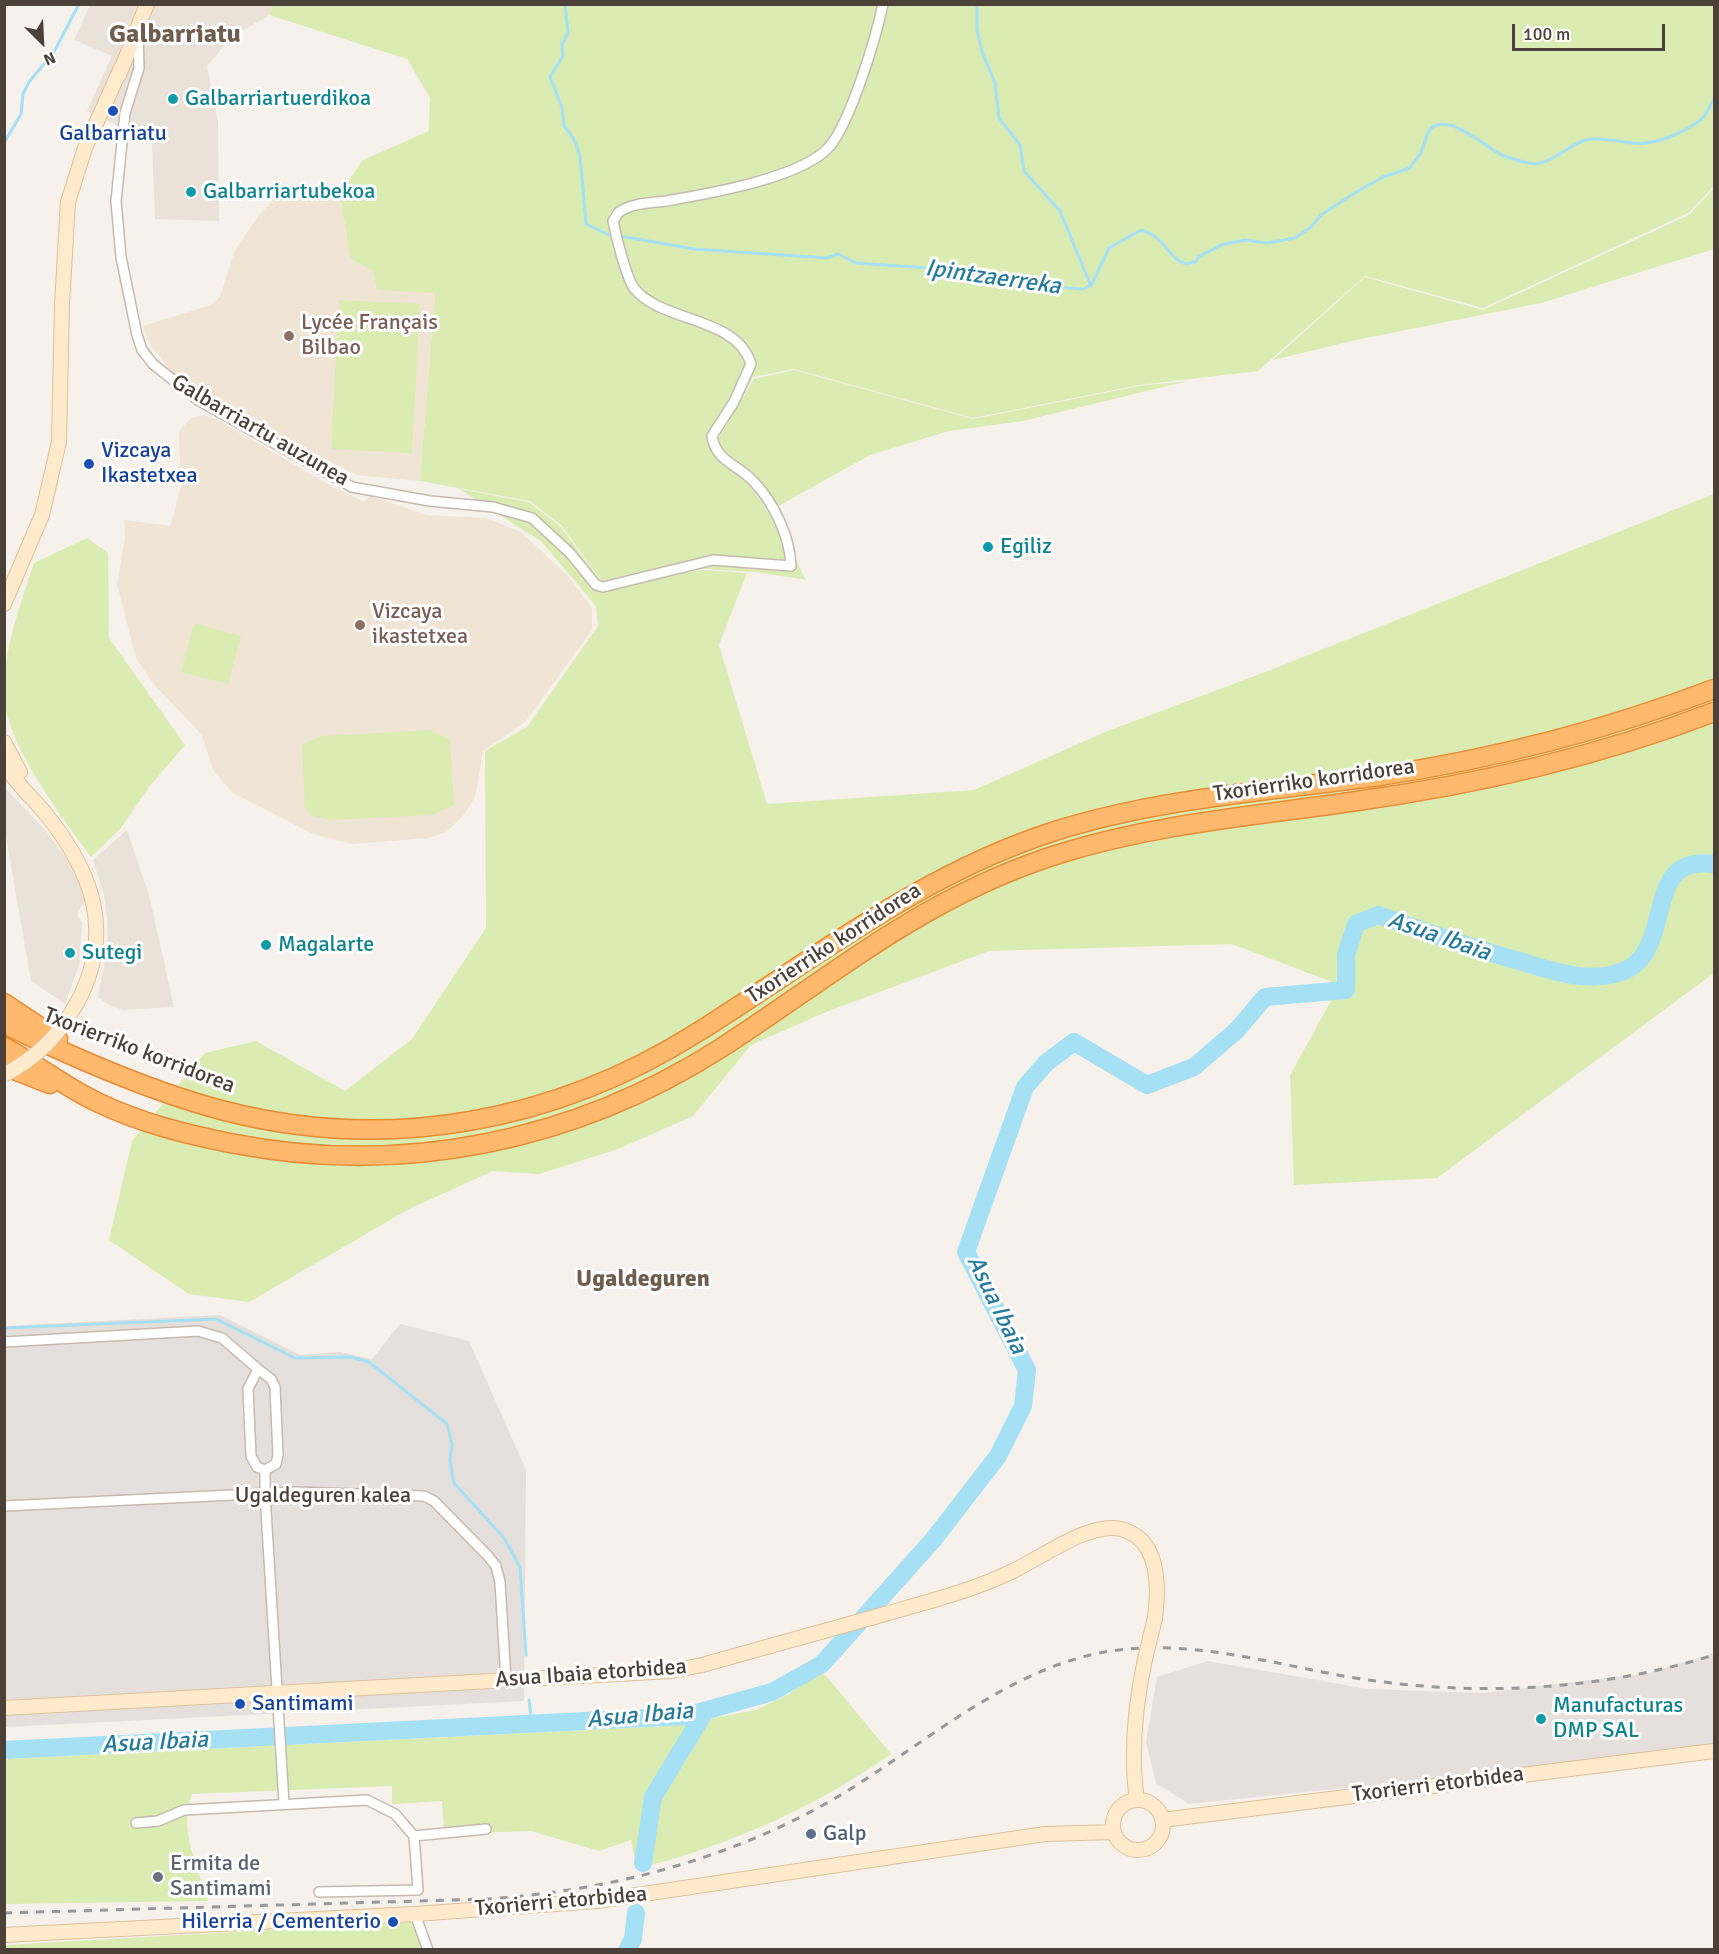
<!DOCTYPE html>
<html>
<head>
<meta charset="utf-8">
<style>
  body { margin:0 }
  #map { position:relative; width:1719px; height:1954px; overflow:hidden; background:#f6f1eb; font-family:Signika,sans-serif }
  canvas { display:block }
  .frame { position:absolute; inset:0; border:6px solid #4b4138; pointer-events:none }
  .north { position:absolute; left:12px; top:12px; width:60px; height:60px; -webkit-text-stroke:4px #fff; paint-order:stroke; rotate:156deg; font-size:16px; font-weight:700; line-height:24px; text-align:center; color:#4b4138 }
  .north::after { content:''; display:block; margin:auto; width:21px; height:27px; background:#4b4138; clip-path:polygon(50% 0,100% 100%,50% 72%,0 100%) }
  .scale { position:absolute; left:1512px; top:24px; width:153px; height:27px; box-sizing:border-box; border:3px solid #4b4138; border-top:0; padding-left:8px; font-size:18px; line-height:21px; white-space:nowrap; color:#4b4138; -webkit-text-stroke:4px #fff; paint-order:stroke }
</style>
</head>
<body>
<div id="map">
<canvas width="1719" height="1954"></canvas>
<div class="frame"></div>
<div class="north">N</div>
<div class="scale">100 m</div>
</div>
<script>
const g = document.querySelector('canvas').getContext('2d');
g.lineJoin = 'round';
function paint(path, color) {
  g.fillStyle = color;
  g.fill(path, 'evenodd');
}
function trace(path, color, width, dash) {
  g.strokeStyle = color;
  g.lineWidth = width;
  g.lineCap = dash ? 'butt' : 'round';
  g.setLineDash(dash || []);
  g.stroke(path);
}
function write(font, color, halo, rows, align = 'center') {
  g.font = font + ' Signika,sans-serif';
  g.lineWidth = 6;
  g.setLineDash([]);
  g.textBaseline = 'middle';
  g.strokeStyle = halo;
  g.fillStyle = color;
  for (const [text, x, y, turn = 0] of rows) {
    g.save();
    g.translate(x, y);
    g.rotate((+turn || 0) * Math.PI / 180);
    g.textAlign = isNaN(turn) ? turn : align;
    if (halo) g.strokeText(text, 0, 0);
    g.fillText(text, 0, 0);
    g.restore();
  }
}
paint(new Path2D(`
  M 90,5 L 274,5 L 269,15 L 232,37 L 207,66 L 218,122 L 219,221 L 155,219 L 152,142 L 87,111 L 112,56 L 74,40 Z
  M 4,787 L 45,830 L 69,861 L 87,899 L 78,911 L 78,917 L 82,923 L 79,965 L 65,1004 L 31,981 L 5,830 Z
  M 127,830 L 149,895 L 174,1007 L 123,1010 L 109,1005 L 98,997 L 108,945 L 107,920 L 104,895 L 93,860 Z`), '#eae2d8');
paint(new Path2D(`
  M 220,1315 L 300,1355 L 340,1352 L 372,1359 L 400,1324 L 469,1341 L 526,1470 L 524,1701 L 5,1727 L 5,1326 Z
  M 1714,1653 L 1714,1750 L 1189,1804 L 1156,1783 L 1146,1742 L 1157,1677 L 1208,1661 L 1368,1689 L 1482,1693 L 1648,1673 Z`), '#e6e0dc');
paint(new Path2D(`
  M 321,186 L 340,193 L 350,258 L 435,293 L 420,481 L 357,475 L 198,394 L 176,377 L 150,345 L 143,326 L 211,305 L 220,297 L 235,250 L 259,215 L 281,193 Z
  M 204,415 L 221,422 L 331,486 L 364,502 L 370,496 L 427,515 L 486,518 L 521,532 L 566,574 L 592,608 L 592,630 L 525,722 L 483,751 L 475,798 L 462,817 L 446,832 L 429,838 L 351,844 L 313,834 L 233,793 L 213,770 L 202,735 L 152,682 L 136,658 L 117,584 L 125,537 L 124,520 L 171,526 L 181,486 L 179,431 L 191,418 Z`), '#f0e4d4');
paint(new Path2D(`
  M 274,4 L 1714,5 L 1714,186 L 1688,213 L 1483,308 L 1365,276 L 1258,371 L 1139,385 L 973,418 L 794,369 L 753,377 L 713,444 C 756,489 779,525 806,580 L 756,572 L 704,569 L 602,582 L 562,526 L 530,501 L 420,481 L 435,293 L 377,290 L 373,271 L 350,258 L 340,193 L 363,160 L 429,131 L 430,98 L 407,59 L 269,15 Z
  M 1714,188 L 1714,249 L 1541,303 L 1356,340 L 1273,360 L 1365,277 L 1483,310 L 1689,215 Z
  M 339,300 L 420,304 L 412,453 L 331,449 Z
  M 794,370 L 973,419 L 1139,386 L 1188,381 L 1023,421 L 949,431 L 870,455 L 771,510 L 750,481 L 715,444 L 754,379 Z
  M 459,489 L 529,502 L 561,527 L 602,583 L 704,570 L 747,573 L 719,645 L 767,804 L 974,790 L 1105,732 L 1268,671 L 1714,494 L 1714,973 L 1437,1178 L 1294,1185 L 1290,1075 L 1340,985 L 1232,944 L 989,951 L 826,1012 L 751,1045 L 693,1116 L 618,1149 L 539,1174 L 493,1171 L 409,1209 L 249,1302 L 189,1294 L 109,1240 L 132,1141 L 205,1053 L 256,1041 L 345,1091 L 412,1039 L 486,928 L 485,751 L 527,727 L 598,626 L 596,606 L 542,542 Z
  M 87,538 L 108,553 L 109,638 L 185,745 L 149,787 L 121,828 L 91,857 C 60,814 14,755 4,702 C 0,661 21,602 34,563 Z
  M 194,623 L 241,636 L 228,684 L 181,672 Z
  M 431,730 L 450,740 L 454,805 L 432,815 L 329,820 L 314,816 L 305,810 L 302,744 L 323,736 Z
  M 822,1671 L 891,1754 C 813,1809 729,1845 637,1869 L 631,1840 L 599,1851 L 531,1831 L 444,1834 L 442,1801 L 392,1804 L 392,1786 L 192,1794 C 178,1828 198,1868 208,1901 L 5,1904 L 5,1759 L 670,1726 L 756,1710 L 789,1694 Z
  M 413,1922 L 425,1949 L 5,1950 L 5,1945 Z`), '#daecb2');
trace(new Path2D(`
  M 565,4 L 568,33 L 562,45 L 563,56 L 550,77 L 562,107 L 564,126 L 574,139 L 580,156 L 586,224 L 609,235
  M 977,4 L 977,29 L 982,52 L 995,83 L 999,118 L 1020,145 L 1024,171 L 1060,211 L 1091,286
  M 4,143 L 21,114 L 23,94 L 29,82 L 54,52 L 79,4
  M 620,236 L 694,249 L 827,258 L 838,254 L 856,263 L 972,271 L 1006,284 L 1084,289 L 1092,284 L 1109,248 L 1141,230 C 1166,237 1167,258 1186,264 L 1195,262 L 1200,256 L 1221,245 L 1245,240 L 1267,243 L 1295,238 L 1311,227 L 1321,215 L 1353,194 L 1383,177 L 1410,168 C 1413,161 1420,157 1422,150 C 1425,143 1427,129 1434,126 C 1455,117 1485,147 1502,155 C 1509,158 1520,161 1528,163 C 1548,168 1567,145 1586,140 C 1600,137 1617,141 1631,143 C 1653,146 1681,134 1699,121 C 1707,116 1709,106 1714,99
  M 4,1328 L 216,1319 L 295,1358 L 351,1357 L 369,1362 L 447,1424 L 452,1444 L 450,1461 L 454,1483 L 504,1538 L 520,1567 L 526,1655
  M 529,1700 L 532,1723`), '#a5e0f5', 3);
trace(new Path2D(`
  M 4,1750 L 686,1716 L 772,1692 L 822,1664 L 933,1540 L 998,1456 L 1023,1406 L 1027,1370 L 966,1252 L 1025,1087 L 1046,1063 L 1074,1042 L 1147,1085 L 1194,1067 L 1237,1030 L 1265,997 L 1346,990 L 1346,955 L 1356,924 L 1378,915 C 1422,930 1464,946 1509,958 C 1545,968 1583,985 1621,972 C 1678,952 1639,853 1714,864
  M 643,1863 L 653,1797 L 704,1713
  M 627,1950 L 633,1939 L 636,1913`), '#a5e0f5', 18);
const street = new Path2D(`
  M 138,29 L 139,68 L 125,113 L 116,201 L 121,257 L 137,335 L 142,350 L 153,364 L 198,400 L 352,487 L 430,501 L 493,507 L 532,518 L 570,553 L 596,585 L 603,587 L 713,560 L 791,566 C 790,537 774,503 754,482 C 738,464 716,462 712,436 L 734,402 L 751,364 C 737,316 661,323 634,288 C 626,277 616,236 613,221 C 615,219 616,216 618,213 C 629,203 652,203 666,201 C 707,194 803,178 830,146 C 851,120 876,38 883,4
  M 4,1342 L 198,1331 L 222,1338 L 258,1369
  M 265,1470 L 257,1467 L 251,1456 L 248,1389 L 258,1369 L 271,1379 L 275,1387 L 278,1455 L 276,1464 L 265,1470 L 265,1494 L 284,1803
  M 4,1506 L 295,1492 L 424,1496 L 434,1501 L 488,1556 L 496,1566 L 500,1582 L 506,1681
  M 136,1823 L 158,1821 L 184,1810 L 367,1800 L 395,1814 L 414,1836 L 486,1829
  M 319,1892 L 418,1890 L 414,1836
  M 415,1914 L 428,1950`);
const secondary = new Path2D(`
  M 119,75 L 147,4
  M 4,604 L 42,515 L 59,442 L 62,304 L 68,202 L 85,148 L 121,68
  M 4,742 L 20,772
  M 4,763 C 15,783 31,796 45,813 C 93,872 115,932 77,1003
  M 4,1708 L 671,1671 L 702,1665 C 761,1649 819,1632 878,1616 C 923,1603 970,1592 1013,1571 C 1041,1558 1090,1521 1121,1529 C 1160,1539 1159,1587 1155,1618
  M 1137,1800 C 1130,1752 1135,1706 1145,1659
  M1113 1825a25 25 0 1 1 50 0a25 25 0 1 1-50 0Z
  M 1162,1820 L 1714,1751
  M 4,1935 L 415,1914 L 597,1901 L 1045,1834 L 1114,1832`);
const highway = new Path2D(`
  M 4,1003 L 58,1039
  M 4,1024 C 70,1056 155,1093 225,1111 C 389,1153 556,1122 698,1032 C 814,959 923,873 1055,831 C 1160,798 1271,791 1379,776 C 1494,759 1606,730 1714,689
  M 4,1047 C 37,1064 66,1088 99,1103 C 141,1123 185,1134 230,1143 C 401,1177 574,1142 721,1048 C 837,973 926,895 1062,853 C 1156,824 1253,816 1350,802 C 1475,785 1597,757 1714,712
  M 4,1066 L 50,1084`);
trace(street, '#c5baaf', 12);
trace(secondary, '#dbc19a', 16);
trace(highway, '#e78b34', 21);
trace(street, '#fff', 9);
trace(secondary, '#ffebcc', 14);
trace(highway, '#ffb96d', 18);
trace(new Path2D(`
  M 4,1913 L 487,1899 C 610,1891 732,1859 839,1796 C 922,1746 1002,1673 1099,1653 C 1186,1636 1270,1664 1355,1678 C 1475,1697 1598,1691 1714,1655`), '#999', 3, [8, 8]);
const secondaryBridge = new Path2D(`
  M 4,1075 C 37,1057 59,1036 77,1003
  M 1145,1659 L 1155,1618`);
trace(secondaryBridge, '#dbc19a', 16, []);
trace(secondaryBridge, '#ffebcc', 14);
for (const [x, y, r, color] of [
  [173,99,6,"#0f9aa8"],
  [113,111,6,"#1a4fb4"],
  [191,192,6,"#0f9aa8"],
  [289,336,6,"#8d6e63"],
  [89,464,6,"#1a4fb4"],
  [988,547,6,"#0f9aa8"],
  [360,625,6,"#8d6e63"],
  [266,945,6,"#0f9aa8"],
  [70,953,6,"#0f9aa8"],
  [240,1704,6,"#1a4fb4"],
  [1541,1719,6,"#0f9aa8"],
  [811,1834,6,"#5c6f8a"],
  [158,1877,6,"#6b7280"],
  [393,1922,6,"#1a4fb4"]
]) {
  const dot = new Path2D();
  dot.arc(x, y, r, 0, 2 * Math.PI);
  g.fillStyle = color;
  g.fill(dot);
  trace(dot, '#fff', 2);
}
write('22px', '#0d838f', '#fff', [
  ["Galbarriartuerdikoa",185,99],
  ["Galbarriartubekoa",203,192],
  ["Egiliz",1000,547],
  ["Magalarte",278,945],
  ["Sutegi",82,953],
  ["Manufacturas",1553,1706],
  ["DMP SAL",1553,1731]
], 'left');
write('22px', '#164399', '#fff', [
  ["Galbarriatu",113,134,"center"],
  ["Vizcaya",101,451],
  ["Ikastetxea",101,476],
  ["Santimami",252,1704],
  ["Hilerria / Cementerio",381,1922,"right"]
], 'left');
write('22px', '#785e54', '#fff', [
  ["Lycée Français",301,323],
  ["Bilbao",301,348],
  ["Vizcaya",372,612],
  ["ikastetxea",372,637]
], 'left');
write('22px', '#4b4138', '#fff', [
  ["Galbarriartu auzunea",260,431,30],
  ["Txorierriko korridorea",1314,781,-8],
  ["Txorierriko korridorea",834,944,-33],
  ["Txorierriko korridorea",139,1051,21],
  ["Ugaldeguren kalea",323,1496],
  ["Asua Ibaia etorbidea",591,1674,-4],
  ["Txorierri etorbidea",1438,1785,-7],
  ["Txorierri etorbidea",561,1902,-5]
]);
write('22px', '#4e5e75', '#fff', [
  ["Galp",823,1834]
], 'left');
write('22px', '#5b616d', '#fff', [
  ["Ermita de",170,1864],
  ["Santimami",170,1889]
], 'left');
write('italic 24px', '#247b9c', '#fff', [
  ["Ipintzaerreka",993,278,8],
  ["Asua Ibaia",1439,937,19],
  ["Asua Ibaia",996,1305,64],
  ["Asua Ibaia",640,1716,-5],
  ["Asua Ibaia",155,1743,-3]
]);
write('bold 24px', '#6f5d4e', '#fff', [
  ["Ugaldeguren",643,1280]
]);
write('bold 26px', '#6f5d4e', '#fff', [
  ["Galbarriatu",175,35]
]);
</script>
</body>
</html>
